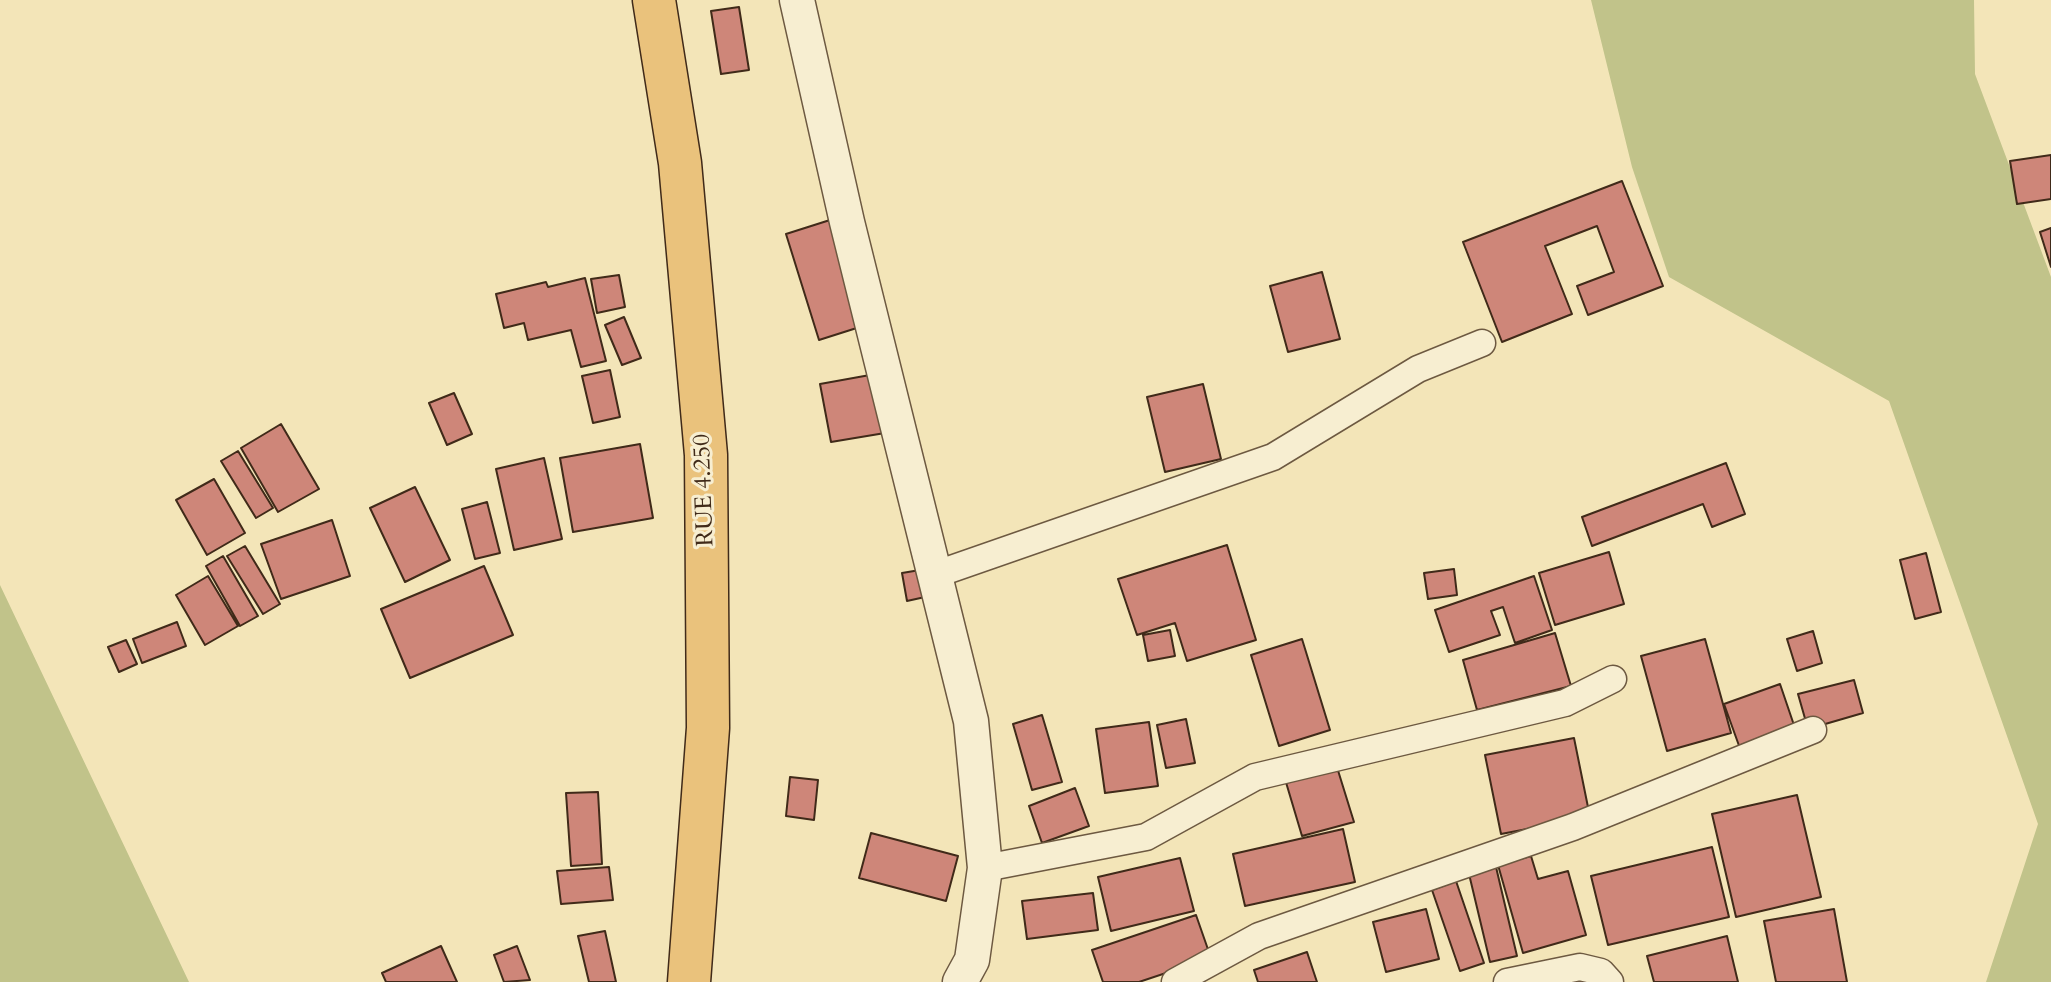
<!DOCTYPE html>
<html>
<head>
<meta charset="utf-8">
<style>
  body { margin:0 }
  canvas { display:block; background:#f3e5b8 }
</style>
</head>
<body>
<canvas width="2051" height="982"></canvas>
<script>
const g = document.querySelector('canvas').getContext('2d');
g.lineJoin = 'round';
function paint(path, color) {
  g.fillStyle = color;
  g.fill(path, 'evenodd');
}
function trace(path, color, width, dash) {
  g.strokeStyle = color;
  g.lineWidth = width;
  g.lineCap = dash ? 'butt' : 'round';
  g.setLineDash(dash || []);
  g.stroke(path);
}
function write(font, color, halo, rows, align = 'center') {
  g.font = font + ' Cardo,serif';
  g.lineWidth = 6;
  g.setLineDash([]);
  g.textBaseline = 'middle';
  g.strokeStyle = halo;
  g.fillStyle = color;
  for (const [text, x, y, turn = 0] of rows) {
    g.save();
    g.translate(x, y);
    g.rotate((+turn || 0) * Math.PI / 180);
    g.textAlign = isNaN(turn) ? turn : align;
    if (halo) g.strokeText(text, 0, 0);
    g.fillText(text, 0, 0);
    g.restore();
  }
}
paint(new Path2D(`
  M 1591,0 L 1974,0 L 1975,74 L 2051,277 L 2051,982 L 1986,982 L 2038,824 L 1889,401 L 1669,277 L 1632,167 Z
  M 0,585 L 189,982 L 0,982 Z`), '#c1c38a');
const building = new Path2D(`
  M 739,7 L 749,70 L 721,74 L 711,11 Z
  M 2051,155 L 2051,199 L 2017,204 L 2010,161 Z
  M 1622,181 L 1663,286 L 1588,315 L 1577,286 L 1614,272 L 1597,226 L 1545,246 L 1572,314 L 1502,342 L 1463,242 Z
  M 830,220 L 863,326 L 819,340 L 786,234 Z
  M 2051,228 L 2051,267 L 2040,232 Z
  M 1322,272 L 1340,339 L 1288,352 L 1270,286 Z
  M 619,275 L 625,307 L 597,313 L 591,279 Z
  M 585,278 L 606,361 L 581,367 L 571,330 L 528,340 L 524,323 L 504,328 L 496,294 L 546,282 L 548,287 Z
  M 624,317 L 641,358 L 622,365 L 605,325 Z
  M 610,370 L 620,417 L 593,423 L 582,376 Z
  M 881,373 L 891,432 L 831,442 L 820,384 Z
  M 1203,384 L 1221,459 L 1165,472 L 1147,397 Z
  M 454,393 L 472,434 L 447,445 L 429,403 Z
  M 281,424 L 319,489 L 278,512 L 241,448 Z
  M 640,444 L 653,518 L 573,532 L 560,458 Z
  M 238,451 L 273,508 L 256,518 L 221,461 Z
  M 544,458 L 562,539 L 514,550 L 496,469 Z
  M 1726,463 L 1745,514 L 1712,527 L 1703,504 L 1592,546 L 1582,517 Z
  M 214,479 L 245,533 L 207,555 L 176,500 Z
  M 415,487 L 450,560 L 405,582 L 370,508 Z
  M 487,502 L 500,553 L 475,559 L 462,509 Z
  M 332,520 L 350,576 L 281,599 L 261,544 Z
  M 1227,545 L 1256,640 L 1187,661 L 1175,623 L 1137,635 L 1118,579 Z
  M 245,546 L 280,604 L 263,614 L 227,556 Z
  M 1609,552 L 1624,604 L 1555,625 L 1539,573 Z
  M 1926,553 L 1941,612 L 1915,619 L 1900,560 Z
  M 223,556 L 258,616 L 240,626 L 206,566 Z
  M 484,566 L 513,635 L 410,678 L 381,609 Z
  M 1454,569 L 1457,595 L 1428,599 L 1424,573 Z
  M 920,570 L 925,597 L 907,601 L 902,573 Z
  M 208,576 L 238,626 L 205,645 L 176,595 Z
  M 1534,576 L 1552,630 L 1515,643 L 1503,607 L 1491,611 L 1500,635 L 1449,652 L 1435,610 Z
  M 177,622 L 186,646 L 142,663 L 133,639 Z
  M 1170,630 L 1175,656 L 1148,661 L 1143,635 Z
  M 1813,631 L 1822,663 L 1797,671 L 1787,639 Z
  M 1555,633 L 1571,686 L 1477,710 L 1463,660 Z
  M 1302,639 L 1330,730 L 1279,746 L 1251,655 Z
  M 1705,639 L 1731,733 L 1667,751 L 1641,656 Z
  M 126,640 L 137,664 L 119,672 L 108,647 Z
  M 1854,680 L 1863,713 L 1808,729 L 1798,694 Z
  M 1780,684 L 1797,734 L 1742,754 L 1724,704 Z
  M 1042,715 L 1062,782 L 1032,790 L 1013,724 Z
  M 1186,719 L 1195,763 L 1166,768 L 1157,725 Z
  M 1149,722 L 1158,786 L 1105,793 L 1096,729 Z
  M 1574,738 L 1590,817 L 1501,834 L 1485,755 Z
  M 1336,764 L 1354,822 L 1302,836 L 1285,779 Z
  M 790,777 L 818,780 L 814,820 L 786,816 Z
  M 1075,788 L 1089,826 L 1042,843 L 1029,806 Z
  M 598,792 L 602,864 L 571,866 L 566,793 Z
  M 1797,795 L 1821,897 L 1736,917 L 1712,814 Z
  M 1343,829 L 1355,882 L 1245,906 L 1233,854 Z
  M 871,833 L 958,856 L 946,901 L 859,878 Z
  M 1712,847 L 1729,917 L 1608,945 L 1591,876 Z
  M 1531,856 L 1538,879 L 1568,871 L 1586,935 L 1523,953 L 1498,865 Z
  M 1180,858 L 1194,911 L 1111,931 L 1098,877 Z
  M 609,867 L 613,900 L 561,904 L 557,871 Z
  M 1496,867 L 1517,956 L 1490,962 L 1469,874 Z
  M 1456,881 L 1484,963 L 1460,971 L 1432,890 Z
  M 1093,893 L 1098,930 L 1027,939 L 1022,901 Z
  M 1426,909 L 1439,959 L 1386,972 L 1373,922 Z
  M 1834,909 L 1847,982 L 1776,982 L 1764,921 Z
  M 1196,915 L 1211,958 L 1139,982 L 1103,982 L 1092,950 Z
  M 605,931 L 616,982 L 589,982 L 578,936 Z
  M 1727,936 L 1738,982 L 1654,982 L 1647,956 Z
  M 441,946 L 457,982 L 386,982 L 382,973 Z
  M 517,946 L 530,980 L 504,982 L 494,955 Z
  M 1307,952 L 1317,982 L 1258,982 L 1254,970 Z`);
paint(building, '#ce8679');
trace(building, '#402a19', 2);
const minor = new Path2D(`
  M 934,575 L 1273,457 L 1418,369 L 1482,343
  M 985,868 L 1146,837 L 1255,777 L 1565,703 L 1613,679
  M 1175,982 L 1259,936 L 1573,827 L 1813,730
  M 1507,982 L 1580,967 L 1601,972 L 1610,982`);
const tertiary = new Path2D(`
  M 797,0 L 847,222 L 971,721 L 985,868 L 972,960 L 960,982`);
const primary = new Path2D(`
  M 654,0 L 680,163 L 706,455 L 708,728 L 689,982`);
trace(minor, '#6d5941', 29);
trace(tertiary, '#6d5941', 37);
trace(primary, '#402a19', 45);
trace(minor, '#f7eed1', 26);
trace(tertiary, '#f7eed1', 34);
trace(primary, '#eac27c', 42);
write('24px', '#402a19', '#f7eed1', [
  ["RUE 4.250",705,490,-92]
]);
</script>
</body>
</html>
